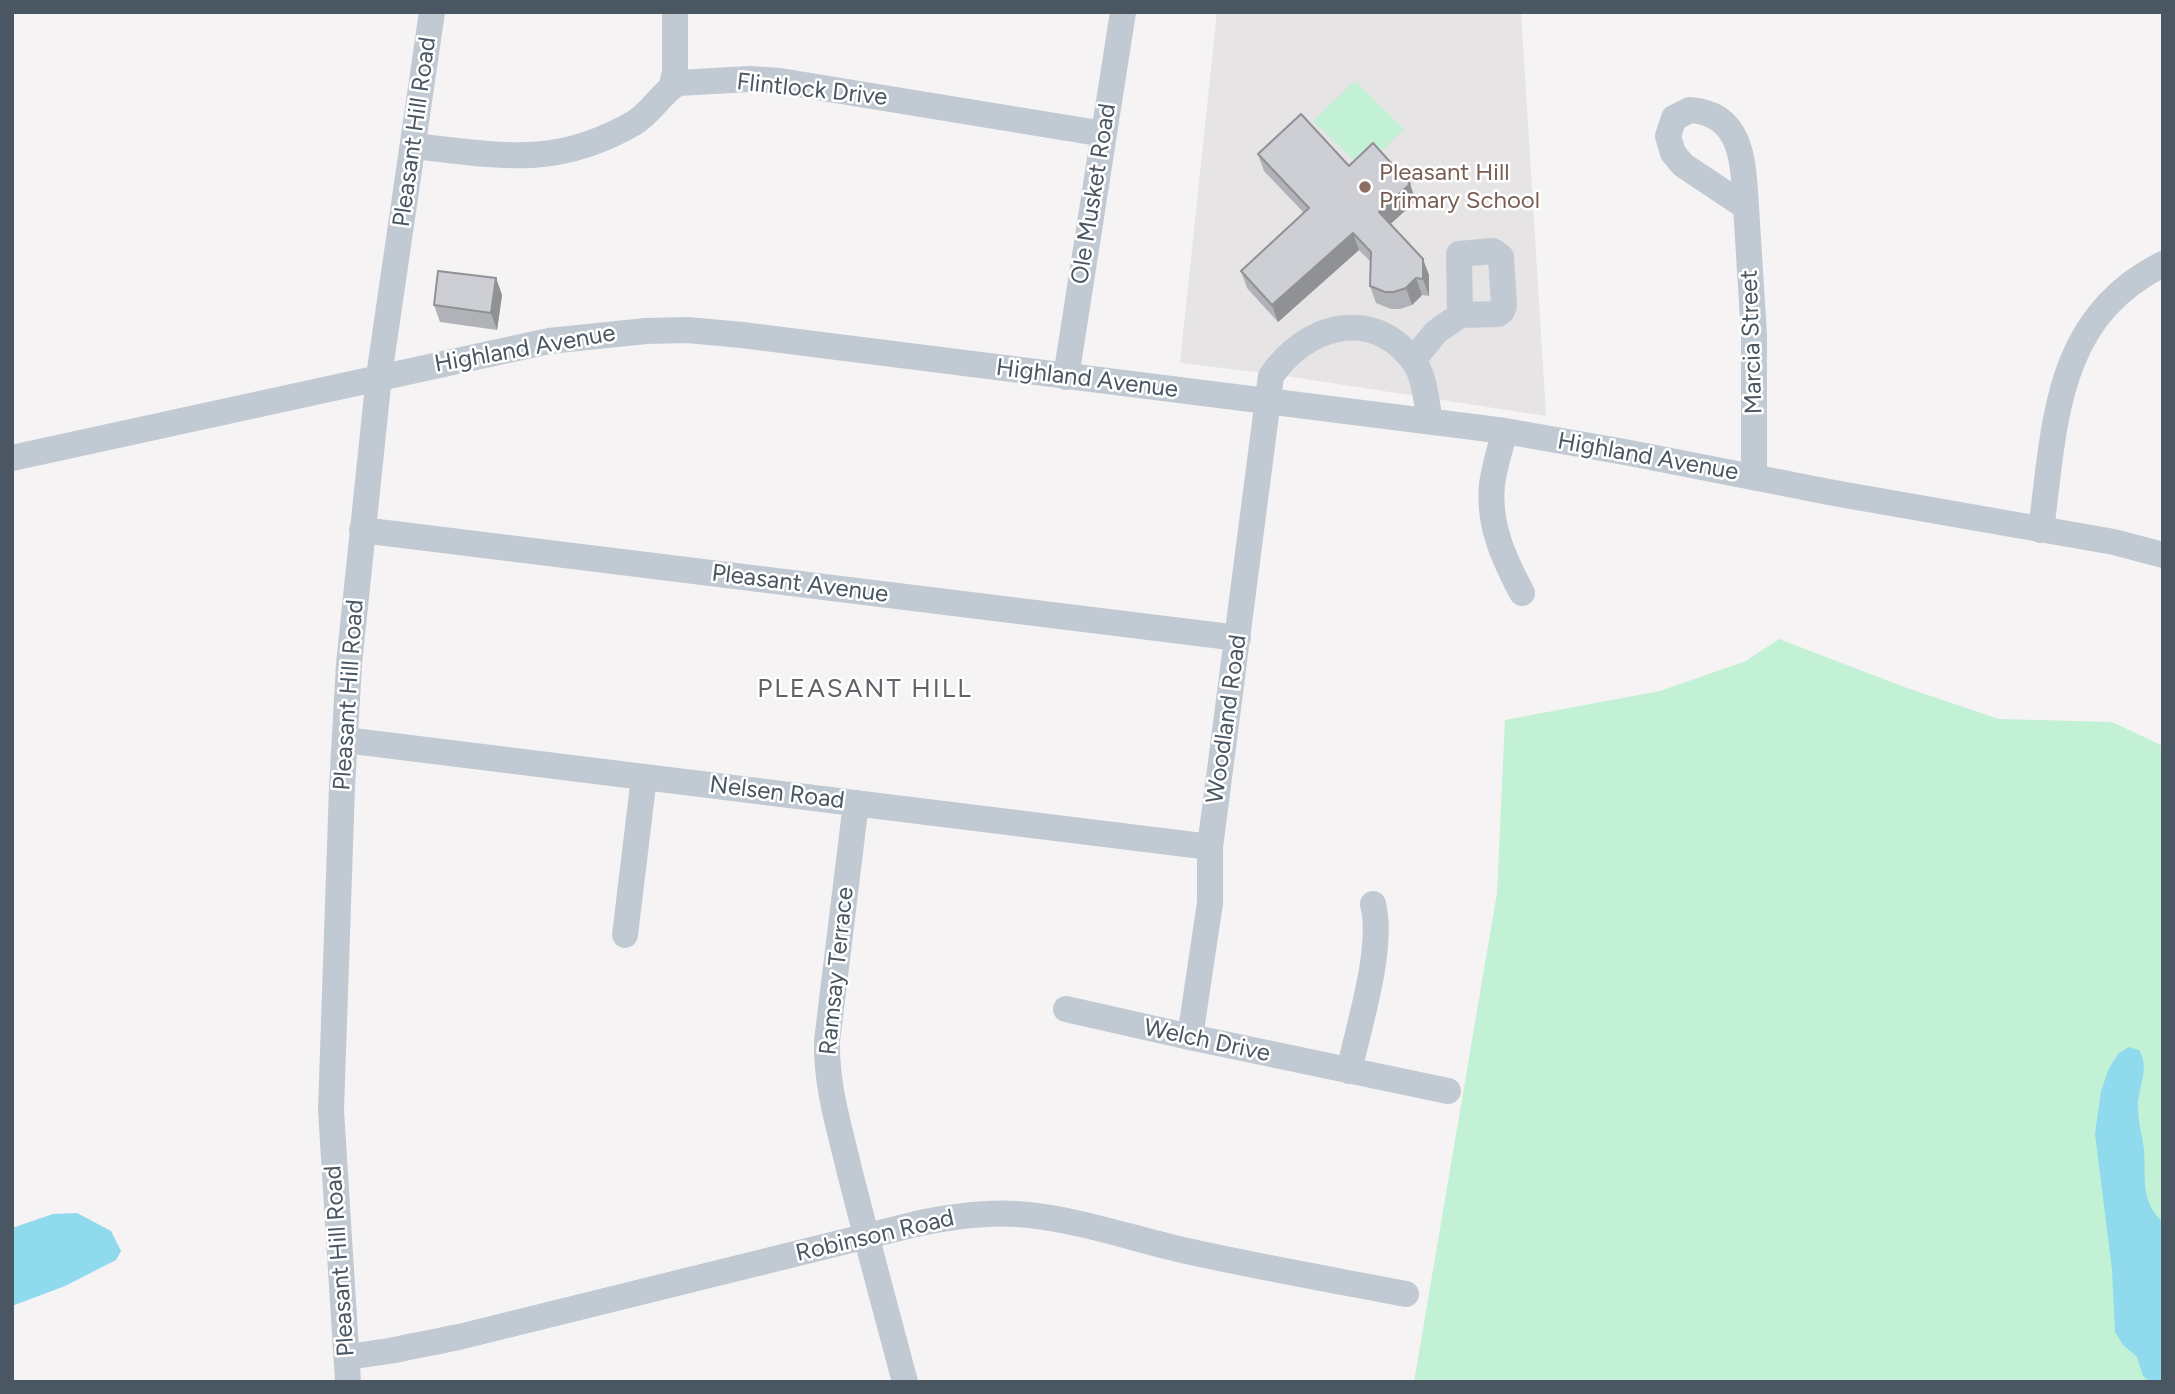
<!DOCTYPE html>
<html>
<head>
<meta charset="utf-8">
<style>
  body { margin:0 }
  #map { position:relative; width:2175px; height:1394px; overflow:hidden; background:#f5f3f3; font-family:Figtree,sans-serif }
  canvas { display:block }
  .frame { position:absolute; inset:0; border:14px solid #4a5661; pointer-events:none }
</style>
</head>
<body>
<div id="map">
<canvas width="2175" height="1394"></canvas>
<div class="frame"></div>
</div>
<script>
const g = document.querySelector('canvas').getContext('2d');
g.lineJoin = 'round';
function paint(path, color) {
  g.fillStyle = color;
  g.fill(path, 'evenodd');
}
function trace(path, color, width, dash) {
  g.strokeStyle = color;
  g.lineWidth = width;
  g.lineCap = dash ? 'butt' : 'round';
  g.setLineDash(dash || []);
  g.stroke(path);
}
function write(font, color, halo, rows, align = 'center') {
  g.font = font + ' Figtree,sans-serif';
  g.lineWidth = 5;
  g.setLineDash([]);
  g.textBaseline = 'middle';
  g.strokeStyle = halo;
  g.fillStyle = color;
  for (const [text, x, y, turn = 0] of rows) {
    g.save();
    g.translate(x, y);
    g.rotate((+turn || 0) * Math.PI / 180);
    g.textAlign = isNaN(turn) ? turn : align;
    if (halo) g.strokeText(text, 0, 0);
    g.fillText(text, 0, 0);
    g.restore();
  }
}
paint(new Path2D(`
  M 1217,12 L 1521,12 L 1546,416 L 1273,374 L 1180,363 Z`), '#e6e4e5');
paint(new Path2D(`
  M 1355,81 L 1404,129 L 1363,169 L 1313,121 Z
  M 1779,639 L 1907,688 L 1999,719 L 2112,722 L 2163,746 L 2163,1382 L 1414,1382 L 1497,893 L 1505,720 L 1660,691 L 1746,661 Z`), '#c3f1d5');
paint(new Path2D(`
  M 2129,1047 L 2139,1050 C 2151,1069 2137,1088 2138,1108 C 2138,1123 2143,1137 2144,1151 C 2146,1178 2140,1202 2163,1222 L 2162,1382 L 2151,1382 L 2143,1376 L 2137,1357 L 2123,1345 L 2115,1332 L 2112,1270 L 2095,1134 L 2101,1091 L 2109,1068 L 2119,1053 Z
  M 77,1213 L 111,1231 L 121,1251 L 116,1260 L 65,1286 L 12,1306 L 12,1228 L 53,1214 Z`), '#90daee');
trace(new Path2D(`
  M 671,88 L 675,73 L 675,12
  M 1690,110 C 1744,114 1743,164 1746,207 L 1683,165 L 1673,153 L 1668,136 L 1674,118 Z
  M 413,146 C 498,155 555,169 634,123 C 652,112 662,92 678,83 L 749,79 L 780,81 L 1104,134
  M 1746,207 L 1754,335 L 1754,477
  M 1413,360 L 1436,332 L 1460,315 L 1498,314 L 1502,311 L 1504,306 L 1501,257 L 1493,251 L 1459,254 L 1460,315
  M 1066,377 L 1123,12
  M 1505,431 C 1500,449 1494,467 1492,485 C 1488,525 1504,559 1522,593
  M 12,458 L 549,341 L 646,331 L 687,330 L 742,335 L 1505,431 L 1630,453 L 1834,493 L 2114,542 L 2163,555
  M 362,530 L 1238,638
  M 2041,530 C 2055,425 2054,318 2163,264
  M 345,740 L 1210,847
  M 856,803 L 827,1041 C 826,1087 840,1130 850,1173 C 868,1243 886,1312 905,1382
  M 625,935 L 644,777
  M 1066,1009 L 1190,1037 L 1448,1091
  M 1190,1037 L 1210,903 L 1210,847 L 1271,376 C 1305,326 1370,306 1412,359 C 1425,375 1426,401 1430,421
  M 1349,1071 C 1359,1025 1384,948 1373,904
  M 348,1357 L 389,1351 L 459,1337 L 916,1224 C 949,1217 982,1212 1016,1214 C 1071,1217 1133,1239 1187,1251 C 1259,1267 1333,1280 1406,1294
  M 348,1382 L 331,1110 L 342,787 L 349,664 L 379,376 L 432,12`), '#c1cad2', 26);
paint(new Path2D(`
  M 1258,154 L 1349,166 L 1416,201 L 1390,224 L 1429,275 L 1429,296 L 1422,295 L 1412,305 L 1400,309 L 1391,309 L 1376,303 L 1370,286 L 1371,262 L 1359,250 L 1278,322 L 1247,288 L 1241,271 L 1304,213 L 1264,171 Z
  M 496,278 L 502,295 L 497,330 L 440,322 L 434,305 Z`), '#b0b2b7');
paint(new Path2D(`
  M 1410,184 L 1416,201 L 1385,229 L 1379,212 Z
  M 1353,233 L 1359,250 L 1278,322 L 1272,305 Z
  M 1423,259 L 1429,275 L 1429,296 L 1423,279 Z
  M 496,278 L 502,295 L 497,330 L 491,313 Z
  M 1416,278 L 1422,295 L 1412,305 L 1406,288 Z`), '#909195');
const building = new Path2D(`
  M 1301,114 L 1349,166 L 1373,143 L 1410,184 L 1379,212 L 1423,259 L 1423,279 L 1416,278 L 1406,288 L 1394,292 L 1385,292 L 1370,286 L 1371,252 L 1353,233 L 1272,305 L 1241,271 L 1309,208 L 1258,154 Z
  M 438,271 L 496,278 L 491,313 L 434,305 Z`);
paint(building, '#cdcfd5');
trace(building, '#909195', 2);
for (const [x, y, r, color] of [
  [1365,187,7,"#8d6e63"]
]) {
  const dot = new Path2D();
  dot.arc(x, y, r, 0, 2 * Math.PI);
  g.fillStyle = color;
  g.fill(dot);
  trace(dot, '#fff', 2.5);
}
write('24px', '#4a5661', '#fff', [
  ["Flintlock Drive",812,90,6],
  ["Pleasant Hill Road",415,132,-82],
  ["Ole Musket Road",1094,194,-81],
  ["Marcia Street",1752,342,-92],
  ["Highland Avenue",525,349,-10],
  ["Highland Avenue",1087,379,7],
  ["Highland Avenue",1648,457,10],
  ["Pleasant Avenue",800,584,7],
  ["Pleasant Hill Road",349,695,-86],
  ["Woodland Road",1227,719,-82],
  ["Nelsen Road",777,793,7],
  ["Ramsay Terrace",837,971,-84],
  ["Welch Drive",1207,1041,12],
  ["Robinson Road",875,1236,-13],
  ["Pleasant Hill Road",340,1261,-94]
]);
write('24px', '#785e54', '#fff', [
  ["Pleasant Hill",1379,173],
  ["Primary School",1379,201]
], 'left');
g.letterSpacing = '2px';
write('26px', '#5f6368', '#fff', [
  ["PLEASANT HILL",865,689]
]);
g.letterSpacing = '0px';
</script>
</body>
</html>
